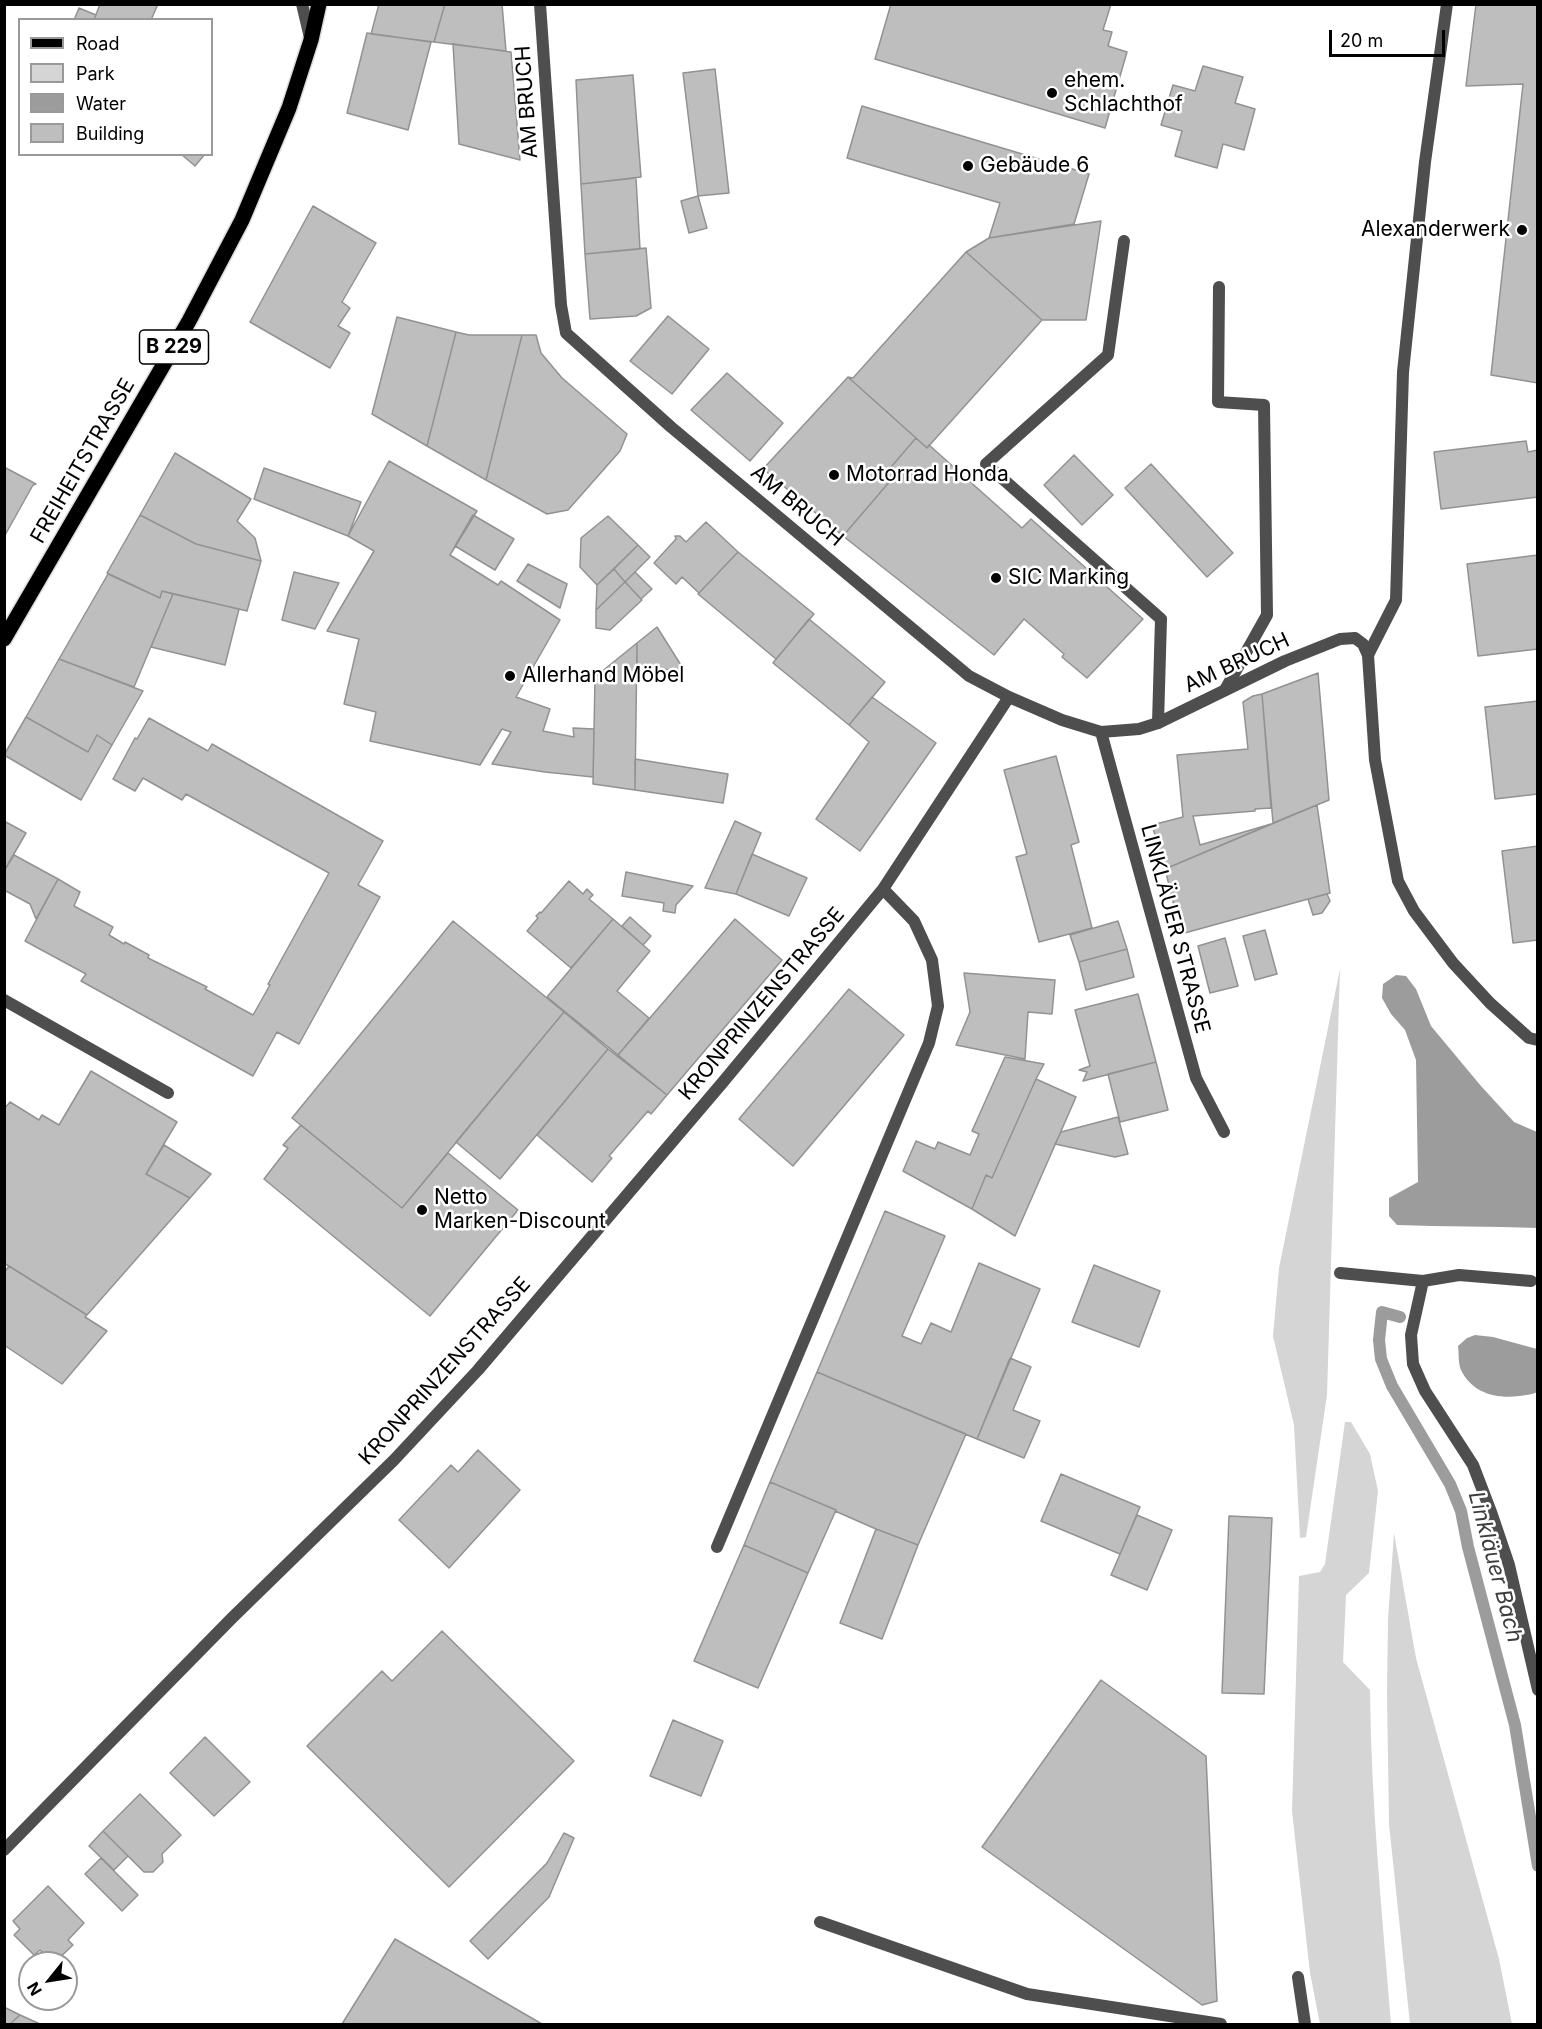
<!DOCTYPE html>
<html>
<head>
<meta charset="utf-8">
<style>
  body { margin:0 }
  #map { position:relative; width:1542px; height:2029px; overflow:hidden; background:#fff; font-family:Inter,sans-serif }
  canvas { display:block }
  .frame { position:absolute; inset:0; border:6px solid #000; pointer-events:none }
  .legend { position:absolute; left:18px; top:18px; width:195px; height:138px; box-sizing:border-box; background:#fff; border:2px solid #999; margin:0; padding:8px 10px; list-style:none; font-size:18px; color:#000 }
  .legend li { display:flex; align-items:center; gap:12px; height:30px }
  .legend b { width:30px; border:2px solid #999 }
  .north { position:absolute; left:18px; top:1951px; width:60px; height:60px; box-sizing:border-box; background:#fff; border:2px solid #999; border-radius:50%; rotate:240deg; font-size:16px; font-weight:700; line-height:24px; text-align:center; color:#000 }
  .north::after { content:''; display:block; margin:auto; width:21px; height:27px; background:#000; clip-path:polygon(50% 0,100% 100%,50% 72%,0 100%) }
  .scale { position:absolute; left:1329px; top:30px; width:116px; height:27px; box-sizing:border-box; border:3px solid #000; border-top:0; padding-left:8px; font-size:18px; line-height:21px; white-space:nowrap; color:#000; -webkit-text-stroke:4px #fff; paint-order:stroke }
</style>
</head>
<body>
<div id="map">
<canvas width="1542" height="2029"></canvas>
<div class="frame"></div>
<ul class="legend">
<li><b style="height:8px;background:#000"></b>Road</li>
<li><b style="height:16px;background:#d5d5d5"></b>Park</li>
<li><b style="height:16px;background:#9c9c9c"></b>Water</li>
<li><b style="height:16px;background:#bebebe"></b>Building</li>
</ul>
<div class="north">N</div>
<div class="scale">20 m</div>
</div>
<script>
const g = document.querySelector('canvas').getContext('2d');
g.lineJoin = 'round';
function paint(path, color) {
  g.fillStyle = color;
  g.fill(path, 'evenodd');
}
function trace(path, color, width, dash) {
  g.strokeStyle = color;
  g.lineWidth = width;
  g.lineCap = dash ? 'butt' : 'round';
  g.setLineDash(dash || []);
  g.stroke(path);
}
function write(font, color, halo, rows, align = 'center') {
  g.font = font + ' Inter,sans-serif';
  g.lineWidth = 5;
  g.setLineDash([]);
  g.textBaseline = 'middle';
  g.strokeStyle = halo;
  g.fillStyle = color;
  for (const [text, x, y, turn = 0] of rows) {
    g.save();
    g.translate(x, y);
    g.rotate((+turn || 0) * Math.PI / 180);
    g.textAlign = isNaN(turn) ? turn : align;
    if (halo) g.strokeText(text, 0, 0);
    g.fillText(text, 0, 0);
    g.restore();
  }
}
paint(new Path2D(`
  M 1340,969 L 1327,1395 L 1306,1537 L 1300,1538 L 1294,1425 L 1273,1336 L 1279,1268 Z
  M 1345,1422 L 1351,1422 L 1370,1454 L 1378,1491 L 1369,1573 L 1346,1595 L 1343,1662 L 1370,1690 C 1371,1802 1382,1913 1391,2024 L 1320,2024 L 1310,1973 L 1292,1811 L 1299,1576 L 1320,1572 L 1325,1564 Z
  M 1394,1533 L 1416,1658 L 1499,1959 L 1512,2024 L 1410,2024 L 1389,1824 L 1387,1694 L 1388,1619 Z`), '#d5d5d5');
paint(new Path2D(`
  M 1396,975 L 1406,976 L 1416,989 L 1431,1026 L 1481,1086 L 1514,1122 L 1537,1132 L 1537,1228 C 1491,1226 1444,1227 1397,1225 L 1389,1216 L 1389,1198 L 1418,1182 L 1416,1060 L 1405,1030 L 1391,1014 L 1382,998 L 1383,984 Z
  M 1475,1335 L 1493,1337 L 1537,1349 L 1537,1392 C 1532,1395 1525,1395 1519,1396 C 1496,1399 1472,1393 1461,1370 C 1458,1363 1459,1353 1458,1346 L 1467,1338 Z`), '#9c9c9c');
trace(new Path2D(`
  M 1400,1317 L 1382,1312 L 1379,1340 L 1381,1359 L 1392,1386 L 1450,1484 L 1461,1511 L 1468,1547 L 1515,1725 L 1538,1866`), '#9c9c9c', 12);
const building = new Path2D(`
  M 100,4 L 158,4 L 151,20 L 94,20 Z
  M 379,4 L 445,4 L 434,42 L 371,34 Z
  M 445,4 L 502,4 L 506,51 L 434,42 Z
  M 891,4 L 1111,4 L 1103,30 L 1112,32 L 1108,46 L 1127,52 L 1105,128 L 875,59 Z
  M 1476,4 L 1538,4 L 1538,383 L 1491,375 L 1523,84 L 1466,86 Z
  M 79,8 L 96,15 L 94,20 L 74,20 Z
  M 367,33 L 431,42 L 408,130 L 347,113 Z
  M 453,44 L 511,52 L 520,160 L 459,144 Z
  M 1203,66 L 1243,77 L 1235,103 L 1255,109 L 1244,150 L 1223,144 L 1217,168 L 1175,156 L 1182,131 L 1161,125 L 1173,85 L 1195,91 Z
  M 715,69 L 729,193 L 698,196 L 683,73 Z
  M 633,75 L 641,177 L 581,184 L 576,80 Z
  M 862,106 L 1089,174 L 1074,224 L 989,238 L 1000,203 L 847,158 Z
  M 181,154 L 205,154 L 195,166 Z
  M 636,178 L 640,249 L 585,254 L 581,184 Z
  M 698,196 L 707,228 L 689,233 L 681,201 Z
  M 313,206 L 376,243 L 342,302 L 350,308 L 338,326 L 350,333 L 330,368 L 250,322 Z
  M 1101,221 L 1086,320 L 1042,320 L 966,252 L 989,238 Z
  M 646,248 L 651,308 L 636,316 L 590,319 L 585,254 Z
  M 966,252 L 1042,320 L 927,448 L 848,377 L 853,378 Z
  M 668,316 L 709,349 L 672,394 L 630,361 Z
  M 397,317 L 456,332 L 427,446 L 372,414 Z
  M 456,332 L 469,335 L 522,335 L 486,480 L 427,446 Z
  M 522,335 L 536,335 L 541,353 L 562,378 L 627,434 L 620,451 L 568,510 L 547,514 L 486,480 Z
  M 727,373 L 783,423 L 750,461 L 691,410 Z
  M 848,377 L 916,438 L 885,474 L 891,480 L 843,536 L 763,469 Z
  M 916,438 L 927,448 L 929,445 L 1022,528 L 1031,519 L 1143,619 L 1087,678 L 1062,657 L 1064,654 L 1024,619 L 994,655 L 843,536 L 891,480 L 885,474 Z
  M 1526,441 L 1528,452 L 1538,450 L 1538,497 L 1441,509 L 1434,452 Z
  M 175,453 L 251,499 L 237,521 L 255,538 L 261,561 L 196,544 L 140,515 Z
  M 1074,455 L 1113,495 L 1082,525 L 1044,485 Z
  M 389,461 L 477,511 L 450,555 L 498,585 L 501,581 L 560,620 L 516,697 L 550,709 L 543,731 L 574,737 L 573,728 L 594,729 L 593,777 L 545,772 L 492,764 L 511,732 L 502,729 L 480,765 L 370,741 L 376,712 L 344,704 L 359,639 L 327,631 L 374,551 L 348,536 Z
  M 1151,464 L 1233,553 L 1207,577 L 1125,488 Z
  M 4,467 L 36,484 L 33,485 L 4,537 Z
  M 264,468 L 361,502 L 348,536 L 254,499 Z
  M 140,515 L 196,544 L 261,561 L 247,611 L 162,591 L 160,598 L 107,573 Z
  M 473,515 L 514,539 L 495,570 L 455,546 Z
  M 608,516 L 638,545 L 597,585 L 580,567 L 581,538 Z
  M 706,522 L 738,552 L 699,593 L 682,577 L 676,584 L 654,563 L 676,539 L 675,536 L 680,536 L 686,542 Z
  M 638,545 L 650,557 L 625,582 L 614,569 Z
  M 738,552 L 814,614 L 776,659 L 698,594 Z
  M 1538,555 L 1538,649 L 1478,656 L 1467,564 Z
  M 528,564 L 567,584 L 560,608 L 517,581 Z
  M 614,569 L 625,582 L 596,610 L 597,585 Z
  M 294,572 L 339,583 L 315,629 L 282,620 Z
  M 635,572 L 652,589 L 641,599 L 625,582 Z
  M 108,574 L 160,598 L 162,591 L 173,594 L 134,687 L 59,659 Z
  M 625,582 L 642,600 L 610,630 L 596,628 L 596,610 Z
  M 173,594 L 239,609 L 225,665 L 151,647 Z
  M 809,619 L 885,682 L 849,725 L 773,663 Z
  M 657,627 L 684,670 L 637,669 L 637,643 Z
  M 637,643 L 635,790 L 593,784 L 595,677 Z
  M 59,659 L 143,691 L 112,745 L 97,735 L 88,752 L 26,717 Z
  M 1318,673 L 1329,800 L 1273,823 L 1262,694 Z
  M 1262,694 L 1271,808 L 1255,809 L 1255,811 L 1193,816 L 1200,845 L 1271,824 L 1165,869 L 1152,825 L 1183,817 L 1177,755 L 1248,749 L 1243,702 L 1253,696 Z
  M 872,697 L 936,743 L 860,851 L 816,819 L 869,742 L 849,725 Z
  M 1538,701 L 1538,794 L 1495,799 L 1485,707 Z
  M 26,717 L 88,752 L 97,735 L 112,745 L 81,800 L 4,755 Z
  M 149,718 L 208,751 L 212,744 L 383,841 L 358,885 L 380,897 L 299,1044 L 277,1032 L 253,1076 L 81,981 L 86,974 L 25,941 L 58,879 L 80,892 L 74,906 L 113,927 L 109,935 L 124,944 L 125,942 L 149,955 L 148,958 L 207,987 L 205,989 L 253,1015 L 270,985 L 268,984 L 329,873 L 186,794 L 182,800 L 143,778 L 135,791 L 113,779 L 135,738 L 137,739 Z
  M 1056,756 L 1079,842 L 1071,845 L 1092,928 L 1039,942 L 1016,857 L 1027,854 L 1004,770 Z
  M 635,759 L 728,774 L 723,803 L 635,790 Z
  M 1317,805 L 1330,893 L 1181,934 L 1165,869 Z
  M 4,821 L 26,833 L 4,871 Z
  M 735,821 L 761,833 L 736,894 L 705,888 Z
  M 1538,846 L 1538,940 L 1513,943 L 1502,851 Z
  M 752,854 L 807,878 L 789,916 L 736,894 Z
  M 14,855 L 58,879 L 36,919 L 30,904 L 4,890 L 4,871 Z
  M 626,872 L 693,886 L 676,905 L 675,913 L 663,911 L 664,903 L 622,896 Z
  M 569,881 L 583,894 L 587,889 L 593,895 L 589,899 L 613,919 L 571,968 L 527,931 L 538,918 L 536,916 L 540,912 L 541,913 Z
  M 1327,894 L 1330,901 L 1322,913 L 1313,915 L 1308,899 Z
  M 630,917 L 651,936 L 643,945 L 622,926 Z
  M 613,919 L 650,951 L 617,991 L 649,1018 L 618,1055 L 547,997 Z
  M 735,919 L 782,960 L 667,1095 L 618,1055 Z
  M 453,921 L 564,1012 L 402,1208 L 292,1118 Z
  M 1118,921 L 1127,949 L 1079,962 L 1070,935 Z
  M 1265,930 L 1277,974 L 1255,980 L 1243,936 Z
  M 1225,938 L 1238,986 L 1210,993 L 1198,946 Z
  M 1127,949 L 1134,977 L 1086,990 L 1079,962 Z
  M 964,973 L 1055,980 L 1052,1014 L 1028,1012 L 1025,1059 L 956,1045 L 970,1012 Z
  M 849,989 L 904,1035 L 793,1166 L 739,1119 Z
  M 1138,994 L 1156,1062 L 1083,1081 L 1087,1072 L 1079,1070 L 1090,1066 L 1075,1010 Z
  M 564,1012 L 608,1049 L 500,1179 L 456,1142 Z
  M 608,1049 L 667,1095 L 651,1114 L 648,1111 L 609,1156 L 612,1158 L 592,1182 L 537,1135 Z
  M 1005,1057 L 1044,1064 L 1036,1079 L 992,1178 L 986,1175 L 972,1209 L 903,1171 L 916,1141 L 935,1149 L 938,1142 L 970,1155 L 979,1134 L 972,1131 Z
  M 1156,1062 L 1168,1110 L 1120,1122 L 1108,1074 Z
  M 91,1071 L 177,1122 L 146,1174 L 190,1198 L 87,1315 L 4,1263 L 4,1109 L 10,1102 L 39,1120 L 42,1115 L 59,1125 Z
  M 1036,1079 L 1076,1097 L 1015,1236 L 972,1209 L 986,1175 L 992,1178 Z
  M 1118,1117 L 1128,1154 L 1115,1157 L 1055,1144 L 1061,1132 Z
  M 301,1125 L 402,1208 L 448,1153 L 518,1210 L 430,1316 L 264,1179 L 288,1148 L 283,1145 Z
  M 164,1145 L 211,1174 L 190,1198 L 146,1174 Z
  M 885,1211 L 945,1236 L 902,1336 L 921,1344 L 931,1323 L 951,1332 L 979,1263 L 1040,1289 L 977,1439 L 817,1372 Z
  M 1094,1265 L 1160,1291 L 1139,1347 L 1072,1322 Z
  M 9,1266 L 87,1315 L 85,1317 L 107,1331 L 62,1384 L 4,1345 L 4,1273 Z
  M 1010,1358 L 1031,1367 L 1013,1410 L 1040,1421 L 1024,1458 L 977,1439 Z
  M 817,1372 L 966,1434 L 918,1545 L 876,1529 L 835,1511 L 836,1510 L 770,1482 Z
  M 478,1450 L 520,1490 L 449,1568 L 399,1520 L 451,1465 L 458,1472 Z
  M 1061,1474 L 1140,1507 L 1120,1554 L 1041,1521 Z
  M 770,1482 L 836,1510 L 808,1573 L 744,1545 Z
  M 1137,1515 L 1172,1530 L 1147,1590 L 1111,1575 Z
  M 1229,1516 L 1272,1518 L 1264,1694 L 1222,1693 Z
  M 876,1529 L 918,1545 L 882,1639 L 840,1623 Z
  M 744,1545 L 808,1573 L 758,1688 L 694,1661 Z
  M 442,1631 L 574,1761 L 449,1887 L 307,1746 L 382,1671 L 392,1681 Z
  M 1101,1680 L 1206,1756 L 1217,2001 L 1202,2005 L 982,1847 Z
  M 673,1720 L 723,1741 L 701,1796 L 650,1776 Z
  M 205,1737 L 250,1782 L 214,1816 L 170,1773 Z
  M 140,1794 L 181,1835 L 162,1854 L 163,1862 L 153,1872 L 144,1872 L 103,1831 Z
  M 103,1831 L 128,1856 L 114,1870 L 89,1846 Z
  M 564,1833 L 574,1838 L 549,1897 L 488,1959 L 470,1941 L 547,1863 Z
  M 101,1858 L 138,1895 L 122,1911 L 85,1874 Z
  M 48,1886 L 84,1923 L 68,1940 L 73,1945 L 54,1963 L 40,1950 L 34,1955 L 14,1935 L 20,1929 L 13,1921 Z
  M 395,1939 L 542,2024 L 342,2024 Z
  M 4,2007 L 20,2015 L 10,2024 L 4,2024 Z
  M 20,2015 L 40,2024 L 10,2024 Z`);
paint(building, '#bebebe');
trace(building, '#929292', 1.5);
const primary = new Path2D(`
  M 4,639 L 189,321 L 242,220 L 289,108 L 311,40 L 319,4`);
trace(primary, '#dbdbdb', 18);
trace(new Path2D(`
  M 1124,241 L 1108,355 L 986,464 L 1161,619 L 1158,723
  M 1219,287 L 1218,402 L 1264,405 L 1267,615 L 1225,690
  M 1368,655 L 1396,600 L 1403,372 L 1425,162 L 1447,4
  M 4,1000 L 168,1093
  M 1340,1273 L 1423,1281 L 1459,1275 L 1531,1281
  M 1423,1281 L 1411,1335 L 1413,1364 L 1425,1391 L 1473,1465 L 1491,1512 L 1509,1565 L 1538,1690
  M 820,1922 L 1027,1994 L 1221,2024`), '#4e4e4e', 12);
trace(new Path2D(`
  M 302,4 L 310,38
  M 540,4 L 561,305 L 566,333 L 671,427 L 969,676 L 1009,697 L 1062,720 L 1101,732 L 1139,729 L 1158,723 L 1285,661 L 1340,639 L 1355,638 L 1363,644 L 1368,655 L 1375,760 L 1398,881 L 1414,911 L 1453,963 L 1490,1003 L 1529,1038 L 1538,1040
  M 1101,732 L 1196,1078 L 1224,1132
  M 717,1547 L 929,1043 L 938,1006 L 932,960 L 914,921 L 883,889
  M 4,1850 L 232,1618 L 394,1460 L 478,1370 L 723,1082 L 883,889 L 1009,697
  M 1298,1977 L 1305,2024`), '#4e4e4e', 12);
trace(primary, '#000', 15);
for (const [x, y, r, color] of [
  [1052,93,6,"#000"],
  [968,166,6,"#000"],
  [1522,230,6,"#000"],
  [834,475,6,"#000"],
  [996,578,6,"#000"],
  [510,676,6,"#000"],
  [422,1210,6,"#000"]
]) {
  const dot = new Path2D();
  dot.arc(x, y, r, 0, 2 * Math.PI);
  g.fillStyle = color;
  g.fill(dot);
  trace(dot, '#fff', 2);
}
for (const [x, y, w] of [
  [174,347,69]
]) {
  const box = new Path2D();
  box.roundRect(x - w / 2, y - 17, w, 34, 4.5);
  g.fillStyle = '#fff';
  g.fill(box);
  trace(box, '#000', 1.5);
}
write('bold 20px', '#000', null, [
  ["B 229",174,347]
]);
write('21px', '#000', '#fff', [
  ["ehem.",1064,81],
  ["Schlachthof",1064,105],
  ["Gebäude 6",980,166],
  ["Alexanderwerk",1510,230,"right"],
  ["Motorrad Honda",846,475],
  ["SIC Marking",1008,578],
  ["Allerhand Möbel",522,676],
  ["Netto",434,1198],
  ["Marken-Discount",434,1222]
], 'left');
write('21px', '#000', '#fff', [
  ["AM BRUCH",527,102,-94],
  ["FREIHEITSTRASSE",83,461,-60],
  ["AM BRUCH",797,506,40],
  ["AM BRUCH",1237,663,-25],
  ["LINKLÄUER STRASSE",1175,929,75],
  ["KRONPRINZENSTRASSE",762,1004,-50],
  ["KRONPRINZENSTRASSE",445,1371,-48]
]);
write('italic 22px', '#3d3d3d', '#fff', [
  ["Linkläuer Bach",1495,1567,75]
]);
</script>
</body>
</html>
